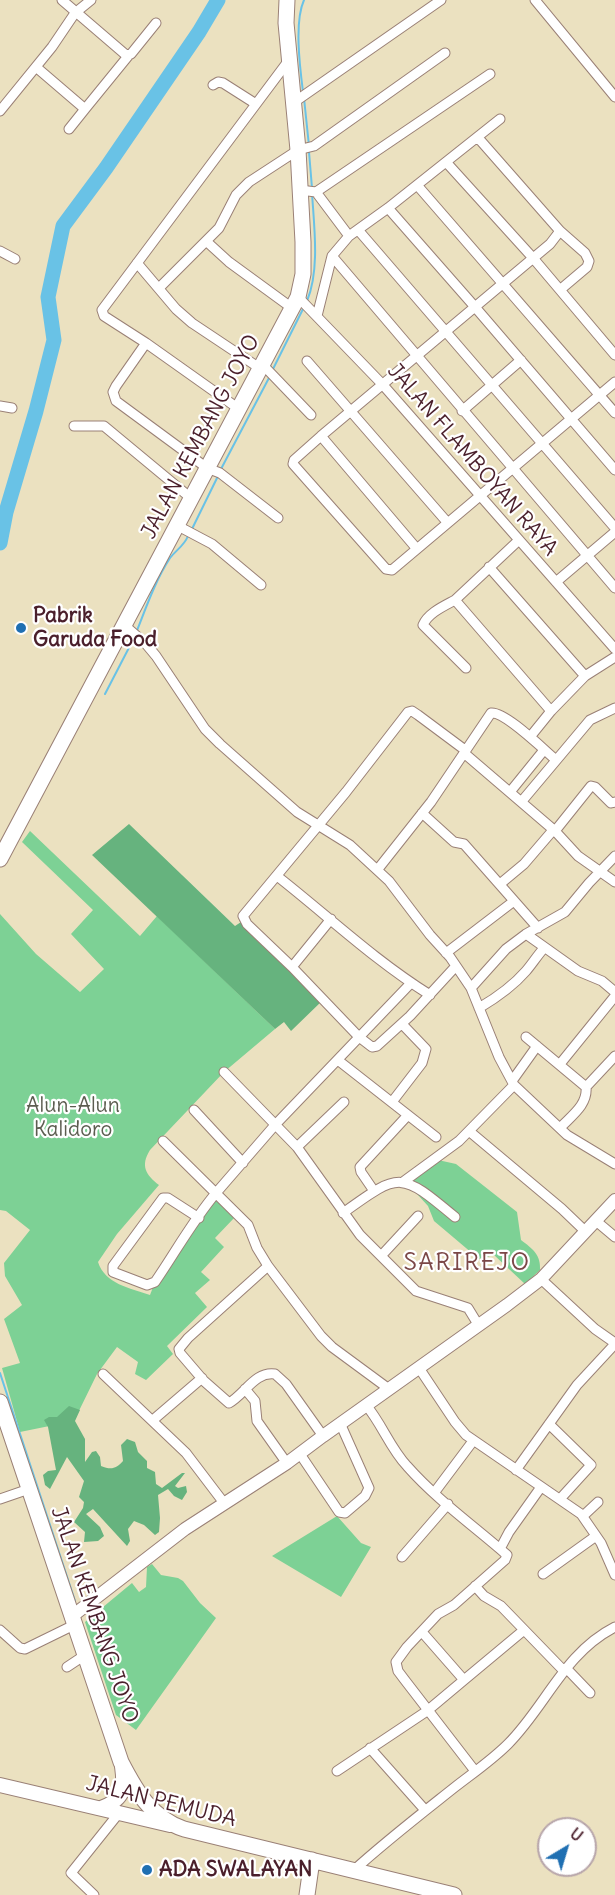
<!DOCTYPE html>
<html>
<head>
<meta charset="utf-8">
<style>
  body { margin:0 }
  #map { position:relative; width:615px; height:1895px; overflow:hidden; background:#ebe1c0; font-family:Delius,sans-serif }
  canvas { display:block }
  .north { position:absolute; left:537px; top:1817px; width:60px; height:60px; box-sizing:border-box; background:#fff; border:2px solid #b7a5aa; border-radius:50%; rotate:38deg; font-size:16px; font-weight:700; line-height:24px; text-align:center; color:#4a1f2b }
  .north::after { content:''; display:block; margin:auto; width:21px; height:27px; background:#1f6fb2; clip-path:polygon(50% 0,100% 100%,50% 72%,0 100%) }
</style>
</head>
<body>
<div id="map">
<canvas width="615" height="1895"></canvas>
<div class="north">U</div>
</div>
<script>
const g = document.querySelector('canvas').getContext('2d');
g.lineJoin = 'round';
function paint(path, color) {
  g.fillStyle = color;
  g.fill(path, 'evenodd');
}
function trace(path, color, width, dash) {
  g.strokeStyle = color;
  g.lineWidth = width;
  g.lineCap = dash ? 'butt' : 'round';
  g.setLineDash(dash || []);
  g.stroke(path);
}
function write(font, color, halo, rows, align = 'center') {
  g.font = font + ' Delius,sans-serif';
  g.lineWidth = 4.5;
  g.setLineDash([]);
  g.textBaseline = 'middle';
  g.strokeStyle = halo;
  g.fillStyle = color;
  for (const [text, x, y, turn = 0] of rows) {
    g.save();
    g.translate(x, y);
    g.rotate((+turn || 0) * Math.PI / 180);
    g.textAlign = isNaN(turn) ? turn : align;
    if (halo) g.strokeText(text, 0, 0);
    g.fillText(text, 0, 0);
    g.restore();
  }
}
paint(new Path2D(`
  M 30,831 L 140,936 L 157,916 L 275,1029 L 224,1072 L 150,1150 C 140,1166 146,1175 159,1185 L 117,1234 L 98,1262 C 105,1284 130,1288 150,1295 L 155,1282 L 212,1197 L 235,1217 L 215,1238 L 224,1247 L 201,1272 L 210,1280 L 195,1293 L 207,1307 L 167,1346 L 173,1354 L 146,1380 L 135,1374 L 138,1362 L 117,1347 L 97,1374 L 74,1421 L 20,1432 L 2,1368 L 20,1363 L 4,1319 L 22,1305 L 5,1276 L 4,1263 L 30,1230 L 6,1211 L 0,1210 L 0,914 L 36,954 L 80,992 L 104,969 L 71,934 L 93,910 L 22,842 Z
  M 438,1160 L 456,1164 L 517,1212 L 521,1240 C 533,1249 541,1255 540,1270 L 525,1284 L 494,1255 L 479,1259 L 434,1221 L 428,1206 L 407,1183 Z
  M 337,1516 L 361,1543 L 371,1547 L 341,1597 L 272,1556 Z
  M 152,1564 L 161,1575 L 178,1578 L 183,1581 L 200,1603 L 216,1618 L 136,1730 L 116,1715 L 85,1622 L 132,1583 L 139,1592 L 146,1587 L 147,1567 Z`), '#7dd195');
paint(new Path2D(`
  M 129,824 L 235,926 L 244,920 L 323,1000 L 291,1031 L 284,1022 L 275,1029 L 92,855 Z
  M 69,1406 L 80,1410 L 75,1421 L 85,1439 L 85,1462 L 92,1452 L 96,1451 L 100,1457 L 101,1466 C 111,1470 116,1469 123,1461 L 121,1445 L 127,1439 L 135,1442 L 138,1452 L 147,1461 L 147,1468 L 155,1472 L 156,1484 L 162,1488 L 182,1473 L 185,1473 L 175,1486 L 178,1488 L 186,1486 L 187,1492 L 182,1500 L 174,1496 L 168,1489 L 158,1495 L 160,1518 L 159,1532 L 155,1535 L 144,1525 L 134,1521 L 128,1529 L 130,1541 L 127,1546 L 93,1509 L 86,1514 L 100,1527 L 104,1536 L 98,1541 L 84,1542 L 85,1532 L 74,1522 L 83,1508 L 84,1502 L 79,1497 L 84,1481 L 67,1457 L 50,1489 L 45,1485 L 43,1475 L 48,1471 L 56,1470 L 48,1427 L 44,1420 L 49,1417 L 57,1417 Z`), '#66b37e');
trace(new Path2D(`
  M 303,92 C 300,68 294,22 304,0
  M 304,98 L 309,146
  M 309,152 L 312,188
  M 307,301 C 320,270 314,226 312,193
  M 272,371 L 303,309
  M 221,469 L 270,376
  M 191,531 L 219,474
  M 136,633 C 146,608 155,581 170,558 C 176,550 184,546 188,536
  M 105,694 L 134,638
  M 0,1373 L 75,1601`), '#69c2e6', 2);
trace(new Path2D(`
  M 0,543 L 6,512 L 36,411 L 54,340 L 48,297 L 63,226 L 106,168 L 199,32 L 218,0`), '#69c2e6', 15);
const minor = new Path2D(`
  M 62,0 L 126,55 L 131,54 L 156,23
  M 535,0 L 615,97
  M 36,67 L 85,109 L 129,55
  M 213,85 L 218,82 L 223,83 L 256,104
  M 293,103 L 441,0
  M 0,111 L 52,47 L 75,13 L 91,0
  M 69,129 L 85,109
  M 475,139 L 480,140 L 560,231 L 585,253 L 589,261 L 587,267 L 561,289
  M 446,162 L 533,258 L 615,355
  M 417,185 L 615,413
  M 300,190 L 316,192 L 490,74
  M 316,192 L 349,236
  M 388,208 L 475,307 L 615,470
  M 359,231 L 615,528
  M 560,231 L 550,244 L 321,436 L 294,460 L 293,464 L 386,569 L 392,570 L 615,382
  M 206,241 L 229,262 L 292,308
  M 0,251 L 15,259
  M 332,256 L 615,588
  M 137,263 L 176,309 L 192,323 L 261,369
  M 159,288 L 219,228 L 236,195 L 249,182 L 298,150 L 314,146 L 445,53
  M 298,297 L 383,385 L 615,649
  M 317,316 L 332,256 L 349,236 L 388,208 L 500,119
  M 146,343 L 116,386 L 113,392 L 116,401 L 207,468 L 220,473 L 278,518
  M 307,361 L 447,522
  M 263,365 L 311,415
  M 0,406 L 12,408
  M 239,409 L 146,343 L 104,316 L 102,310 L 289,60
  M 462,411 L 521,360
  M 74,426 L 104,426 L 192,499
  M 321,436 L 417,549
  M 178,526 L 212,544 L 261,585
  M 519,540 L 455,600 L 551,711
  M 489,567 L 585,676 L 615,657
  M 556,582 L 615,532
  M 455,600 C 444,606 428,613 423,625 L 466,668
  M 124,625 L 146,644 L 156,656 L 205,729 L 220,744 L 297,812 L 350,845 L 389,881 L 430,935 L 450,957 L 471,988 L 499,1057 L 514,1085 L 567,1135 L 615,1164
  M 530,737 L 551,711 L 585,676
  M 464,753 L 555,831 L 578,856 L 615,882
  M 510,792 L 544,750
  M 522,801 L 590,720 L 615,708
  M 422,813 L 454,842 L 464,844 L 538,928
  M 555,831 L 591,786 L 595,787 L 611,803 L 615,802
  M 378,869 L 431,802 L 491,713 C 505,711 544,750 556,760
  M 277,876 C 328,916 374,960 430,995
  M 500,884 L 524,864 L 554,829
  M 526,934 L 578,971 L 602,981 L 615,992
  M 446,953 L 514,901
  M 456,966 L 410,1016 L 377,1046 L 372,1047 L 359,1037 L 292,967 L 247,924 L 243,916 L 346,792 L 408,712 L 412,711 L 418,715 L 465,750
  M 292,967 L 331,919
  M 471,988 L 506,949 L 526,934 L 565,912 L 589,883 L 615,856
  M 479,1008 C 496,998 513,986 526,971 C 532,964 537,956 544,948
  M 526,1037 L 586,1087 L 615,1056
  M 339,1061 L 436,1137
  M 560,1064 L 615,996
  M 224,1072 L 297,1147 L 360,1235 L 416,1291 L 468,1308 L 479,1326
  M 512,1081 L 537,1046
  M 392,1102 L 422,1063 L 426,1049 L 402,1024
  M 194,1110 L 243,1163
  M 560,1128 C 571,1116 588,1105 586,1087
  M 469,1131 L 562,1209 L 586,1232
  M 163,1141 L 248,1225 L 257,1248 L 268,1266 L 321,1336 L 332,1347 L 389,1389
  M 297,1147 L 344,1102
  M 403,1182 L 459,1141 L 514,1085
  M 374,1191 L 361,1172 L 360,1167 L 408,1115
  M 343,1213 C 400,1172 400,1171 455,1217
  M 199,1218 L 168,1198 L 163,1198 L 113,1266 L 113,1272 L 147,1285 L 155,1282 C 175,1253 193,1220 216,1193 L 275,1125 L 411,983
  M 596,1221 L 615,1237
  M 381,1256 L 418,1216
  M 268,1266 L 188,1338 L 179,1349 L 180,1353 L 204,1381 L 229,1403 C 245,1394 255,1371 275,1374 L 286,1384 L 323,1436
  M 541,1279 L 595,1329 L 615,1343
  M 419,1368 L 455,1422 L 466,1435 L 581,1514 L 601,1543 L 615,1575
  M 103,1374 L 186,1453 L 224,1503
  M 245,1389 L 255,1401 L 257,1421 L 286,1462
  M 366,1405 C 382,1424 390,1448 407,1466 C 437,1500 474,1526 507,1555 L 505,1560 L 454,1605 L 438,1614 L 407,1647 L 396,1662 L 398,1671 L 404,1679 L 475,1771
  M 153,1420 L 202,1378
  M 549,1424 L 591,1465 L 560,1499
  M 300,1454 L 339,1512 L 345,1513 L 365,1496 L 369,1488 L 340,1423
  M 516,1470 L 577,1385 L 615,1344
  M 434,1493 L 473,1441
  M 0,1499 L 29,1489
  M 583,1516 L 598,1502
  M 500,1549 L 509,1532 L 541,1487
  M 402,1557 L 448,1504
  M 543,1574 L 596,1536
  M 475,1586 L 484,1596 L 501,1606 L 563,1670
  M 0,1630 L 20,1648 L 25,1649 L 74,1625
  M 67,1667 L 85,1655
  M 566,1668 L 590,1693
  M 464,1680 L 524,1630
  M 370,1748 L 425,1810
  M 337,1771 L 427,1711 L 464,1680 L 422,1632
  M 353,1871 C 386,1841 421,1814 455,1787 C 473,1773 492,1760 508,1744 C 546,1706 564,1653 615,1627
  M 94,1895 L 71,1873 L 119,1813`);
const tertiary = new Path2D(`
  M 71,1617 L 185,1529 L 287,1463 L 323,1436 L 507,1305 L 541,1279 L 615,1200`);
const secondary = new Path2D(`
  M 0,1785 L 170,1825
  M 101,1808 C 125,1799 125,1789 122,1766`);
const primary = new Path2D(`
  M 0,859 L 298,297 L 303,274 L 303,242 L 298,150 L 286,23 L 287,0
  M 0,1402 L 121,1762 C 136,1791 151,1818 184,1829 L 454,1895
  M 307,1895 L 312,1860`);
trace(minor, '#9a8076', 11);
trace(tertiary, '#9a8076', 14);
trace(secondary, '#9a8076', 16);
trace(primary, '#9a8076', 17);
trace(minor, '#fff', 9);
trace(tertiary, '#fff', 12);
trace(secondary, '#fff', 14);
trace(primary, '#fff', 15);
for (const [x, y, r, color] of [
  [21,628,6,"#1f6fb2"],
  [147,1870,6,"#1f6fb2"]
]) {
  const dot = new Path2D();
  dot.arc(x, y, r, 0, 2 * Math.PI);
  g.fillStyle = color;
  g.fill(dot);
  trace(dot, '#fff', 2);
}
write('21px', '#4a1f2b', '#fff', [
  ["JALAN KEMBANG JOYO",201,437,-62],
  ["JALAN FLAMBOYAN RAYA",472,460,49],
  ["JALAN KEMBANG JOYO",94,1615,71],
  ["JALAN PEMUDA",161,1802,14]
]);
write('bold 21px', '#4a1f2b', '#fff', [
  ["Pabrik",33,616],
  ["Garuda Food",33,640],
  ["ADA SWALAYAN",159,1870]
], 'left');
write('21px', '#5c5d50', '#fff', [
  ["Alun-Alun",73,1106],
  ["Kalidoro",73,1130]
]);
g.letterSpacing = '1.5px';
write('24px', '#7b4747', '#fff', [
  ["SARIREJO",467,1263]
]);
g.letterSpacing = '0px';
</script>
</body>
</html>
